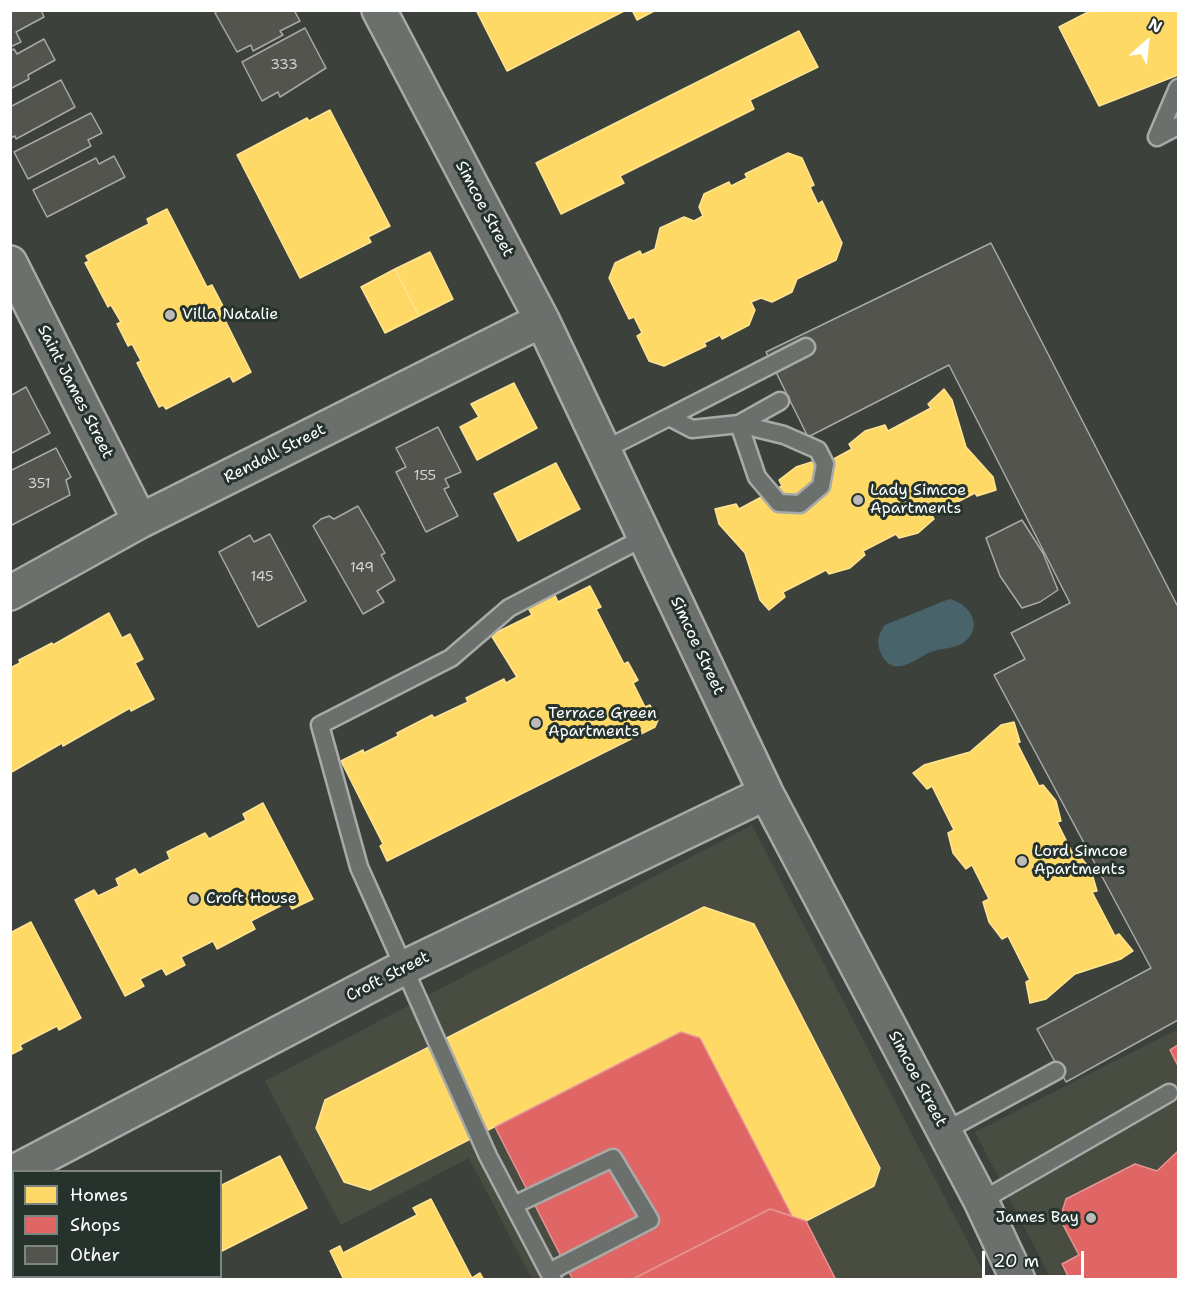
<!DOCTYPE html>
<html>
<head>
<meta charset="utf-8">
<style>
  body { margin:0 }
  #map { position:relative; width:1189px; height:1290px; overflow:hidden; background:#3c413b; font-family:"Shantell Sans",sans-serif }
  canvas { display:block }
  .frame { position:absolute; inset:0; border:12px solid #fff; pointer-events:none }
  .legend { position:absolute; left:12px; top:1170px; width:210px; height:108px; box-sizing:border-box; background:#26332d; border:2px solid #7d8581; margin:0; padding:8px 10px; list-style:none; font-size:18px; color:#fff }
  .legend li { display:flex; align-items:center; gap:12px; height:30px }
  .legend b { width:30px; border:2px solid #7d8581 }
  .north { position:absolute; left:1117px; top:12px; width:60px; height:60px; -webkit-text-stroke:4px #26332d; paint-order:stroke; rotate:27deg; font-size:16px; font-weight:700; line-height:24px; text-align:center; color:#fff }
  .north::after { content:''; display:block; margin:auto; width:21px; height:27px; background:#fff; clip-path:polygon(50% 0,100% 100%,50% 72%,0 100%) }
  .scale { position:absolute; left:982px; top:1251px; width:102px; height:27px; box-sizing:border-box; border:3px solid #fff; border-top:0; padding-left:8px; font-size:18px; line-height:21px; white-space:nowrap; color:#fff; -webkit-text-stroke:4px #26332d; paint-order:stroke }
</style>
</head>
<body>
<div id="map">
<canvas width="1189" height="1290"></canvas>
<div class="frame"></div>
<ul class="legend">
<li><b style="height:16px;background:#ffd966"></b>Homes</li>
<li><b style="height:16px;background:#e06666"></b>Shops</li>
<li><b style="height:16px;background:#53544e"></b>Other</li>
</ul>
<div class="north">N</div>
<div class="scale">20 m</div>
</div>
<script>
const g = document.querySelector('canvas').getContext('2d');
g.lineJoin = 'round';
function paint(path, color) {
  g.fillStyle = color;
  g.fill(path, 'evenodd');
}
function trace(path, color, width, dash) {
  g.strokeStyle = color;
  g.lineWidth = width;
  g.lineCap = dash ? 'butt' : 'round';
  g.setLineDash(dash || []);
  g.stroke(path);
}
function write(font, color, halo, rows, align = 'center') {
  g.font = font + ' "Shantell Sans",sans-serif';
  g.lineWidth = 6;
  g.setLineDash([]);
  g.textBaseline = 'middle';
  g.strokeStyle = halo;
  g.fillStyle = color;
  for (const [text, x, y, turn = 0] of rows) {
    g.save();
    g.translate(x, y);
    g.rotate((+turn || 0) * Math.PI / 180);
    g.textAlign = isNaN(turn) ? turn : align;
    if (halo) g.strokeText(text, 0, 0);
    g.fillText(text, 0, 0);
    g.restore();
  }
}
paint(new Path2D(`
  M 752,825 L 987,1279 L 532,1279 L 469,1158 L 341,1225 L 265,1081 Z
  M 1178,1029 L 1178,1279 L 1051,1279 L 975,1132 Z`), '#484c41');
paint(new Path2D(`
  M 949,599 C 970,603 985,628 963,643 C 953,649 941,648 931,652 C 914,659 892,681 880,651 C 876,641 879,633 885,625 Z`), '#49636b');
const homes = new Path2D(`
  M 476,10 L 626,10 L 507,71 Z
  M 632,10 L 656,10 L 637,20 Z
  M 1092,10 L 1178,10 L 1178,75 L 1099,106 L 1059,27 Z
  M 799,31 L 818,67 L 750,100 L 754,109 L 620,176 L 624,183 L 561,214 L 536,163 Z
  M 330,110 L 390,226 L 368,237 L 371,242 L 300,278 L 237,155 L 307,118 L 309,121 Z
  M 788,153 L 802,158 L 814,185 L 810,187 L 818,204 L 822,201 L 842,243 L 836,260 L 797,279 L 792,292 L 772,302 L 761,298 L 751,302 L 755,310 L 749,325 L 722,339 L 720,335 L 704,343 L 706,346 L 664,366 L 649,361 L 637,336 L 642,333 L 634,317 L 629,319 L 609,278 L 615,263 L 640,251 L 642,255 L 655,249 L 660,228 L 684,217 L 694,221 L 703,216 L 699,207 L 704,194 L 729,182 L 731,186 L 747,178 L 745,174 Z
  M 167,209 L 207,287 L 212,285 L 223,306 L 219,308 L 251,372 L 233,382 L 230,376 L 166,409 L 163,405 L 159,407 L 137,363 L 141,361 L 132,344 L 128,346 L 117,324 L 121,322 L 111,305 L 108,307 L 85,263 L 89,261 L 86,256 L 149,224 L 147,219 Z
  M 430,252 L 453,299 L 419,316 L 395,269 Z
  M 395,269 L 419,316 L 385,333 L 361,287 Z
  M 514,383 L 537,428 L 477,460 L 460,427 L 479,417 L 471,404 Z
  M 944,389 L 952,400 L 966,447 L 993,477 L 996,490 L 977,496 L 975,493 L 932,515 L 934,519 L 918,533 L 899,538 L 896,534 L 863,551 L 865,555 L 850,568 L 829,574 L 826,570 L 783,592 L 785,597 L 769,610 L 760,600 L 745,553 L 719,524 L 715,509 L 736,504 L 739,509 L 782,486 L 779,480 L 796,467 L 815,461 L 819,467 L 852,449 L 849,444 L 865,431 L 885,425 L 888,431 L 931,408 L 928,404 Z
  M 556,463 L 580,509 L 518,541 L 494,494 Z
  M 590,586 L 601,607 L 596,609 L 624,664 L 628,662 L 638,680 L 633,683 L 645,707 L 650,705 L 658,720 L 655,727 L 387,861 L 380,846 L 383,844 L 341,761 L 363,750 L 364,753 L 398,736 L 397,733 L 432,715 L 434,718 L 468,702 L 466,698 L 504,679 L 506,683 L 517,677 L 491,635 L 532,615 L 527,606 L 554,593 L 558,602 Z
  M 109,613 L 122,638 L 130,634 L 143,659 L 135,663 L 154,699 L 131,711 L 130,708 L 63,746 L 62,743 L 10,773 L 10,668 L 20,663 L 19,660 L 52,643 L 53,645 Z
  M 1014,722 L 1020,742 L 1017,743 L 1039,786 L 1043,785 L 1056,801 L 1061,821 L 1057,822 L 1074,856 L 1078,854 L 1091,870 L 1097,891 L 1092,892 L 1115,936 L 1119,934 L 1133,951 L 1121,959 L 1075,974 L 1046,999 L 1030,1003 L 1026,982 L 1030,980 L 1008,936 L 1002,939 L 989,922 L 983,902 L 989,899 L 972,865 L 966,869 L 953,853 L 948,833 L 954,830 L 932,786 L 927,789 L 913,773 L 924,765 L 970,752 L 1001,725 Z
  M 263,803 L 313,899 L 292,909 L 288,902 L 251,921 L 255,929 L 217,949 L 213,941 L 181,957 L 185,965 L 166,975 L 162,968 L 140,979 L 144,986 L 125,996 L 75,900 L 94,890 L 98,896 L 119,886 L 116,879 L 135,869 L 139,875 L 170,859 L 167,852 L 205,833 L 209,839 L 246,820 L 243,814 Z
  M 704,907 L 754,924 L 880,1168 L 874,1186 L 806,1221 L 792,1216 L 700,1038 L 681,1032 L 370,1190 L 344,1182 L 316,1128 L 325,1100 Z
  M 31,922 L 81,1018 L 59,1030 L 57,1026 L 20,1045 L 22,1049 L 10,1055 L 10,933 Z
  M 280,1156 L 307,1208 L 222,1251 L 220,1186 Z
  M 431,1199 L 472,1278 L 480,1273 L 484,1280 L 344,1280 L 330,1251 L 340,1246 L 343,1253 L 417,1215 L 413,1208 Z
  M 85,1276 L 87,1280 L 41,1280 L 40,1277 Z`);
paint(homes, '#ffd966');
trace(homes, '#ffe494', 1.5);
const shops = new Path2D(`
  M 681,1032 L 700,1038 L 792,1216 L 770,1209 L 631,1280 L 573,1280 L 495,1127 Z
  M 1178,1045 L 1178,1066 L 1170,1050 Z
  M 1178,1151 L 1178,1280 L 1070,1280 L 1062,1264 L 1079,1255 L 1060,1219 L 1066,1199 L 1135,1164 L 1157,1171 Z
  M 770,1209 L 806,1221 L 836,1280 L 631,1280 Z`);
paint(shops, '#e06666');
trace(shops, '#e99494', 1.5);
const building = new Path2D(`
  M 10,10 L 41,10 L 44,17 L 16,32 L 21,42 L 10,47 Z
  M 219,10 L 294,10 L 300,21 L 280,31 L 283,35 L 253,51 L 251,45 L 237,52 L 215,13 Z
  M 305,28 L 326,68 L 280,97 L 278,92 L 262,101 L 242,62 Z
  M 44,39 L 55,60 L 28,75 L 29,79 L 10,89 L 10,51 L 14,49 L 17,54 Z
  M 61,80 L 75,107 L 16,139 L 15,136 L 10,138 L 10,107 Z
  M 91,113 L 102,133 L 88,140 L 91,146 L 28,179 L 14,152 Z
  M 114,156 L 125,177 L 47,217 L 33,190 L 96,158 L 99,164 Z
  M 991,243 L 1178,607 L 1178,1020 L 1066,1082 L 1037,1029 L 1151,968 L 994,675 L 1025,659 L 1011,633 L 1070,603 L 949,365 L 808,437 L 766,352 Z
  M 26,387 L 50,433 L 10,454 L 10,396 Z
  M 438,427 L 461,472 L 445,479 L 449,487 L 444,489 L 458,516 L 426,532 L 396,472 L 406,467 L 396,448 Z
  M 56,448 L 71,477 L 66,480 L 70,495 L 10,526 L 10,471 Z
  M 358,506 L 385,553 L 381,555 L 395,580 L 377,591 L 384,602 L 363,614 L 313,526 L 321,519 L 329,516 L 334,519 Z
  M 1022,520 L 1043,553 L 1058,590 L 1040,602 L 1022,608 L 1000,576 L 986,538 Z
  M 270,534 L 306,601 L 258,627 L 219,552 L 250,535 L 254,542 Z`);
paint(building, '#53544e');
trace(building, '#a7aaa7', 1.5);
const lane = new Path2D(`
  M 1157,137 L 1178,88
  M 1157,137 L 1178,126
  M 669,417 L 806,347
  M 739,424 L 784,435 L 818,450 L 825,464 L 821,486 L 800,504 L 779,503 L 757,477 Z
  M 604,450 L 669,417 L 692,429 L 739,424 L 780,401
  M 945,1131 L 1056,1071
  M 981,1201 L 1169,1093
  M 514,1205 L 613,1158 L 650,1220 L 549,1272
  M 553,1280 L 488,1156 L 359,867 L 320,725 L 451,658 L 509,608 L 645,537`);
const street = new Path2D(`
  M 379,10 L 542,320 L 766,793 L 981,1201 L 1018,1280
  M 10,263 L 140,521
  M 10,593 L 140,521 L 542,320
  M 14,1172 L 403,968 L 766,793`);
trace(lane, '#a7aaa7', 21);
trace(street, '#a7aaa7', 38);
trace(lane, '#6c706d', 16);
trace(street, '#6c706d', 33);
for (const [x, y, r, color] of [
  [170,315,6,"#bbbcba"],
  [858,500,6,"#bbbcba"],
  [536,723,6,"#bbbcba"],
  [1022,861,6,"#bbbcba"],
  [194,899,6,"#bbbcba"],
  [1091,1218,6,"#bbbcba"]
]) {
  const dot = new Path2D();
  dot.arc(x, y, r, 0, 2 * Math.PI);
  g.fillStyle = color;
  g.fill(dot);
  trace(dot, '#26332d', 2);
}
write('14px', '#d4d4d3', null, [
  ["333",284,65],
  ["155",425,476],
  ["351",39,484],
  ["149",362,568],
  ["145",262,577]
]);
write('16px', '#fff', '#26332d', [
  ["Simcoe Street",484,209,62],
  ["Saint James Street",75,392,63],
  ["Rendall Street",275,454,-27],
  ["Simcoe Street",697,646,65],
  ["Croft Street",388,977,-27],
  ["Simcoe Street",917,1079,62]
]);
write('16px', '#fff', '#26332d', [
  ["Villa Natalie",182,315],
  ["Lady Simcoe",870,491],
  ["Apartments",870,509],
  ["Terrace Green",548,714],
  ["Apartments",548,732],
  ["Lord Simcoe",1034,852],
  ["Apartments",1034,870],
  ["Croft House",206,899],
  ["James Bay",1079,1218,"right"]
], 'left');
</script>
</body>
</html>
